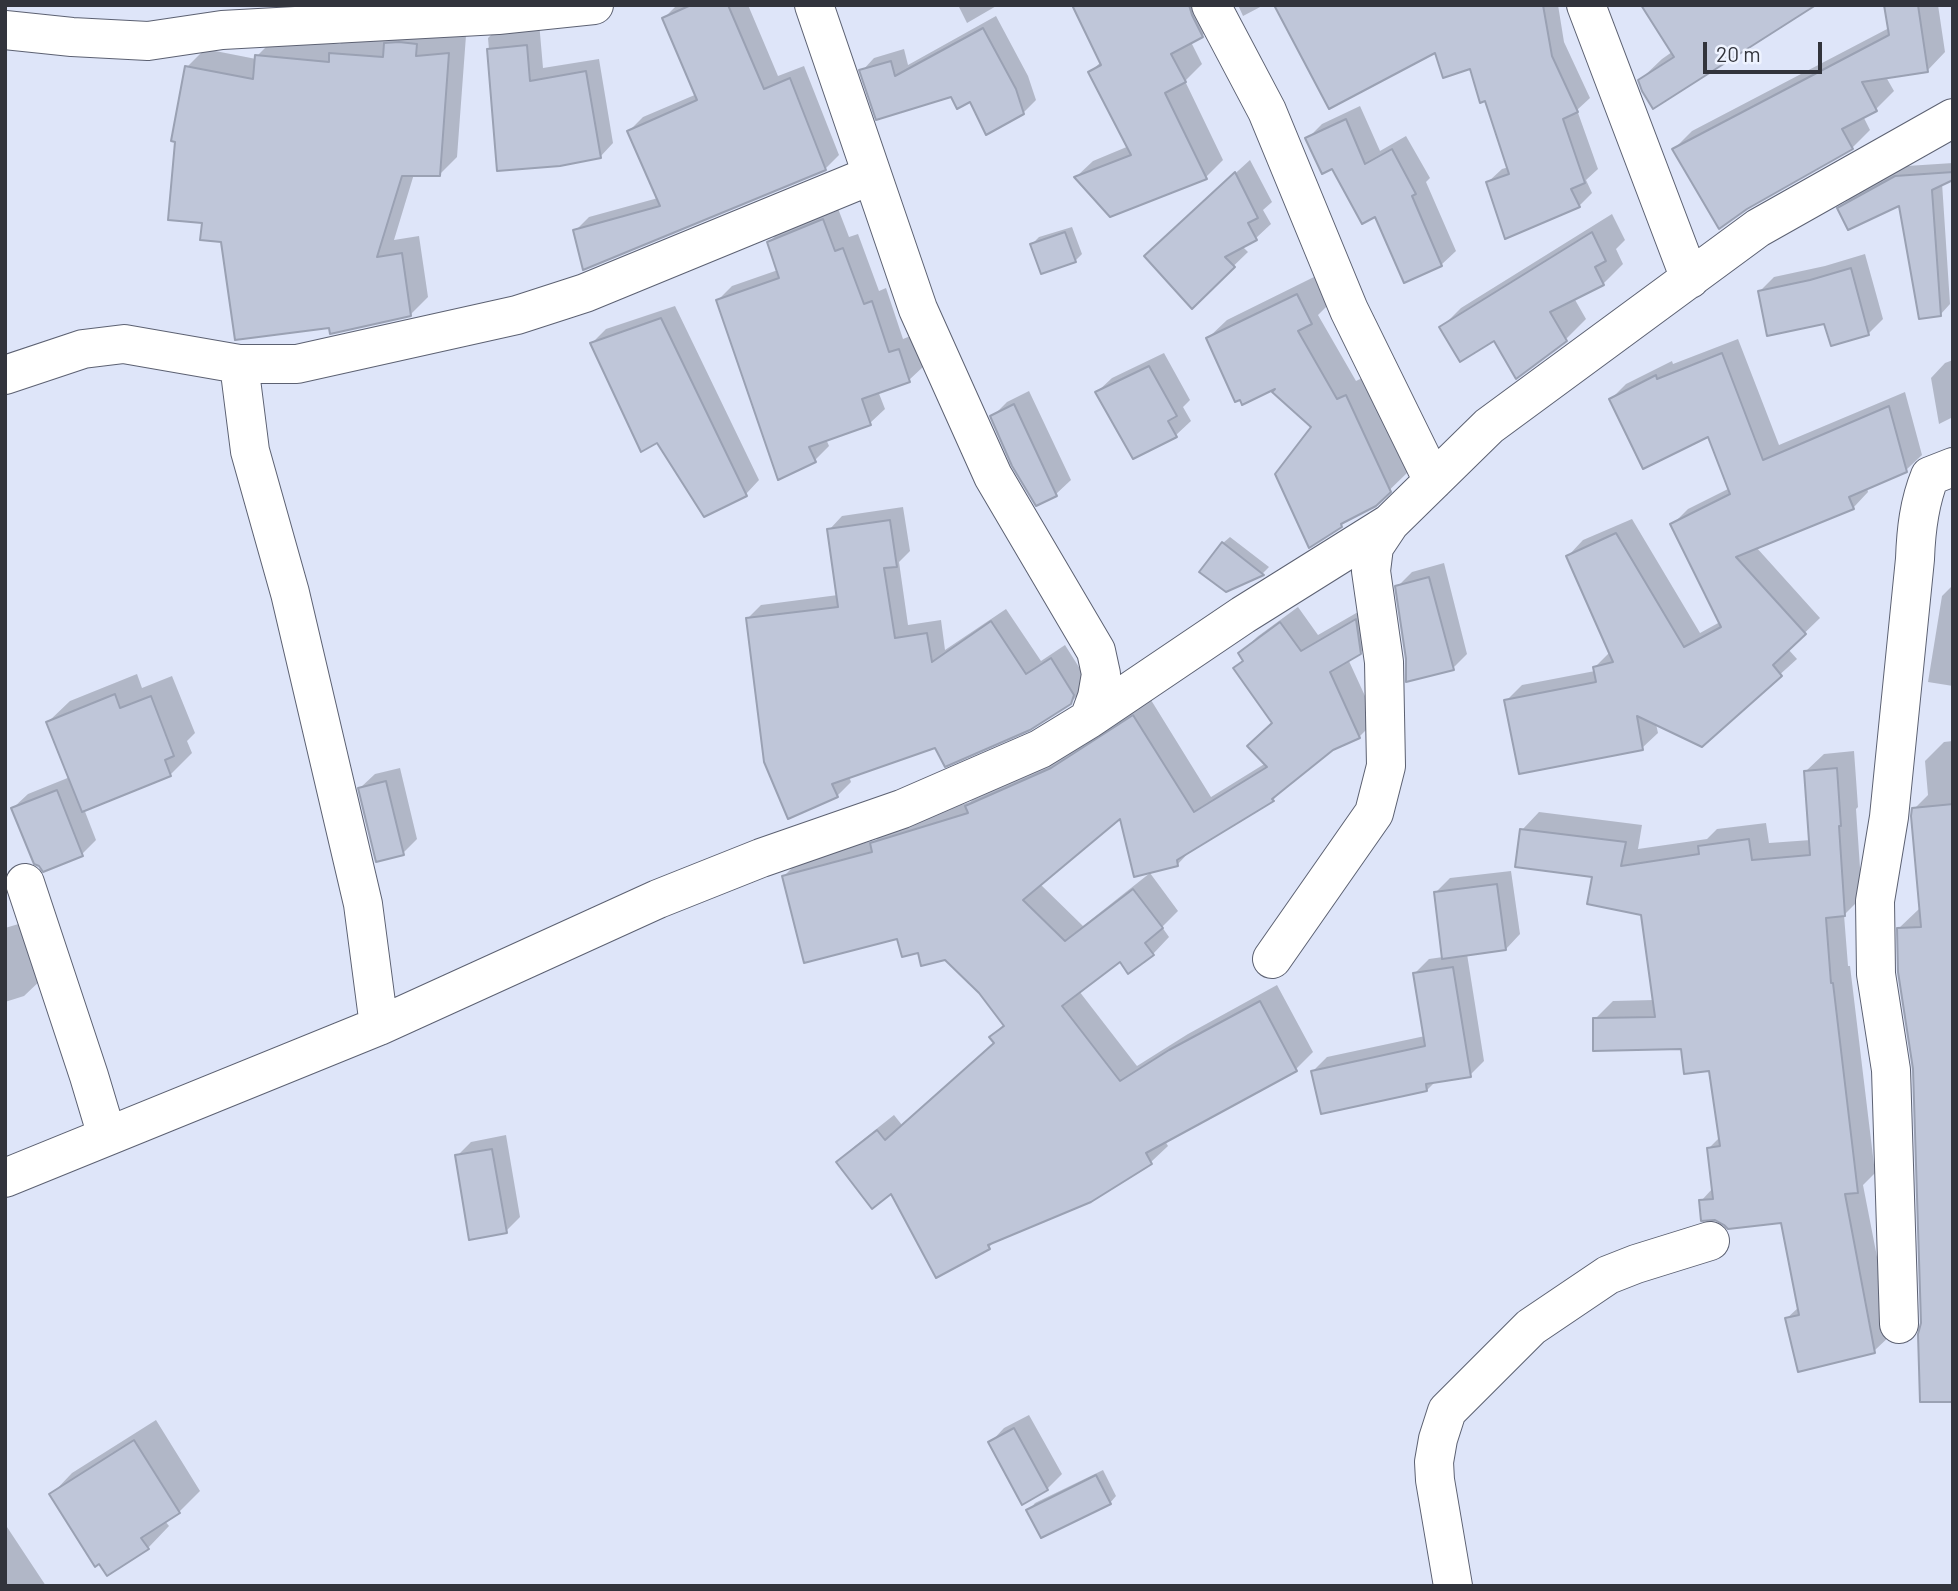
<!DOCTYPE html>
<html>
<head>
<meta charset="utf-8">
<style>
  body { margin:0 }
  #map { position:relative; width:1958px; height:1591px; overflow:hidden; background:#dee5f9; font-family:Barlow,sans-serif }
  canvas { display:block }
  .frame { position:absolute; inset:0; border:7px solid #32343c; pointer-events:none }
  .scale { position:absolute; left:1703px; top:42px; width:119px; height:32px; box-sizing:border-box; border:4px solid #32343c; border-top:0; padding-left:9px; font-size:21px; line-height:24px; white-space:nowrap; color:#32343c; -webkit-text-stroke:5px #eef3ff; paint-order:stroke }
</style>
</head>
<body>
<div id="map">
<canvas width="1958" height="1591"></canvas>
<div class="frame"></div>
<div class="scale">20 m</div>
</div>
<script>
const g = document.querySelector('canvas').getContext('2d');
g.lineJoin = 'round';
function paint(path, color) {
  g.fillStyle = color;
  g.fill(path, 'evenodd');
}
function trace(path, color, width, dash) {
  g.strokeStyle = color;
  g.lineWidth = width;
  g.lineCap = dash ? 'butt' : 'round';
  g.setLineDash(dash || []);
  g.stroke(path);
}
paint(new Path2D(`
  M 677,5 L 748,5 L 778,76 L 804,66 L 839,155 L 825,169 L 575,231 L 589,217 L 658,198 L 629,131 L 643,117 L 697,94 L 664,18 Z
  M 958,5 L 998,5 L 967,23 Z
  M 1073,5 L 1212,5 L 1219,18 L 1202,36 L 1191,42 L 1202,64 L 1185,81 L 1223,160 L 1206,177 L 1076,177 L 1093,161 L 1129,146 L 1090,72 L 1101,62 Z
  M 1238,5 L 1264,5 L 1243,16 Z
  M 1397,5 L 1558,5 L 1564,42 L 1590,98 L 1577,110 L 1598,169 L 1586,180 L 1592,193 L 1579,206 L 1488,182 L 1502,169 L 1509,167 L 1486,99 L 1471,66 L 1436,51 Z
  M 1886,5 L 1938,5 L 1945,52 L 1927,71 L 1886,77 L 1894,91 L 1876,109 L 1863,116 L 1870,130 L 1852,148 L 1674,149 L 1692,131 L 1889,28 Z
  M 996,16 L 1028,76 L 1036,100 L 1023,113 L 862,71 L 874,58 L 904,49 L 908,65 Z
  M 1789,21 L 1640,80 L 1662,59 L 1672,52 Z
  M 467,22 L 457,157 L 439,175 L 414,174 L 394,240 L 419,236 L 428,297 L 410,315 L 330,326 L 223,240 L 204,222 L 187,67 L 205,49 L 256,59 L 257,56 L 275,38 L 340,44 L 349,36 Z
  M 539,22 L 543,68 L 599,59 L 613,143 L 600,157 L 499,169 L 488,38 L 501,25 Z
  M 1360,106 L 1380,151 L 1406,136 L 1430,178 L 1426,182 L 1456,251 L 1441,265 L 1376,214 L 1308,138 L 1322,124 Z
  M 1250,160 L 1272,202 L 1263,210 L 1271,224 L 1256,238 L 1242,246 L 1248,252 L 1192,306 L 1161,241 Z
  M 1953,163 L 1953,177 L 1942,183 L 1950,304 L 1940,315 L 1901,203 L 1839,209 L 1849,199 L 1907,166 Z
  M 837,206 L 849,237 L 858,234 L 879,291 L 886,288 L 903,339 L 913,335 L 924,366 L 909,380 L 878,391 L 885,409 L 870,423 L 826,439 L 829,446 L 815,460 L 718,300 L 732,286 L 778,270 L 769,242 L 783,228 Z
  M 1612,214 L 1625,240 L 1616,249 L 1623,264 L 1603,284 L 1574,298 L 1586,319 L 1566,339 L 1517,376 L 1494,339 L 1441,328 L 1461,308 Z
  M 1072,227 L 1082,254 L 1075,261 L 1032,244 L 1039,237 Z
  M 1865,254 L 1883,319 L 1869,333 L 1832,344 L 1826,322 L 1760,291 L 1774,277 L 1825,266 Z
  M 1316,276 L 1329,304 L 1318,315 L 1356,381 L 1364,377 L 1408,472 L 1375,504 L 1349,517 L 1341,526 L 1313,426 L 1282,384 L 1208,338 L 1227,320 Z
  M 675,306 L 759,480 L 746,494 L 592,343 L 606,329 Z
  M 1738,339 L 1779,445 L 1905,392 L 1922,455 L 1906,470 L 1867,488 L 1868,492 L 1853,508 L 1756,547 L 1820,618 L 1788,649 L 1797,659 L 1702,745 L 1656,724 L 1658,733 L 1642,748 L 1506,701 L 1522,685 L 1595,671 L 1595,667 L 1610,652 L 1568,556 L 1583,540 L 1632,519 L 1700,633 L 1720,622 L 1672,525 L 1688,509 L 1730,488 L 1709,434 L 1611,399 L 1626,384 L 1672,361 L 1673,364 Z
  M 1164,353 L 1190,400 L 1183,407 L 1191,421 L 1176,435 L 1134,456 L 1097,392 L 1112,378 Z
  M 1953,360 L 1953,417 L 1939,424 L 1931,378 L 1945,363 Z
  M 1029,391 L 1071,480 L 1056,494 L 1037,504 L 992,417 L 1007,402 Z
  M 903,507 L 910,551 L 899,562 L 908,625 L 941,620 L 945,650 L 1006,609 L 1041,661 L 1065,645 L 1087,680 L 1085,688 L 1070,703 L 936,745 L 849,776 L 851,782 L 837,796 L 747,619 L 761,605 L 838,595 L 829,530 L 842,516 Z
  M 1230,537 L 1269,567 L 1263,573 L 1226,590 L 1223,543 Z
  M 1444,563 L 1467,654 L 1453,668 L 1407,659 L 1397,587 L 1412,572 Z
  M 1953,585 L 1953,686 L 1928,682 L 1942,596 Z
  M 1372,604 L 1377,636 L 1360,653 L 1348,659 L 1376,720 L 1359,737 L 1332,749 L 1287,785 L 1273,800 L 1194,847 L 1177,865 L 1121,816 L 1040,884 L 1083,926 L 1150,873 L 1178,911 L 1162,927 L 1169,937 L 1153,954 L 1120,960 L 1079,991 L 1137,1066 L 1188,1034 L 1277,985 L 1313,1052 L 1296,1069 L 1165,1141 L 1168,1146 L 1151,1162 L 996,1240 L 989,1247 L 838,1162 L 855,1146 L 894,1115 L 902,1125 L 995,1042 L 991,1037 L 1004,1024 L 980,992 L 946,958 L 919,951 L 898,937 L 784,876 L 801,859 L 876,840 L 888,827 L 970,802 L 983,789 L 1151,700 L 1211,797 L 1266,763 L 1274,722 L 1240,654 L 1257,637 L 1298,607 L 1318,635 Z
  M 137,674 L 142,688 L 172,676 L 195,733 L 187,741 L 192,753 L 170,775 L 84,809 L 96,840 L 82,854 L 13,808 L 28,794 L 70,777 L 48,722 L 70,701 Z
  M 1953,741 L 1953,1400 L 1923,1323 L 1915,1069 L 1899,928 L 1919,909 L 1921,909 L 1914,809 L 1928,795 L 1925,761 L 1944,742 Z
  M 1854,751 L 1858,807 L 1856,809 L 1862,897 L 1844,915 L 1848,966 L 1850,966 L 1875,1173 L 1863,1185 L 1892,1334 L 1874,1351 L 1786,1319 L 1799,1307 L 1783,1221 L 1701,1201 L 1713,1188 L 1709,1148 L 1720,1137 L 1711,1069 L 1683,1047 L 1595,1019 L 1613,1001 L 1654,1000 L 1642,913 L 1594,875 L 1522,830 L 1539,812 L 1642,825 L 1638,849 L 1707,839 L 1717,829 L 1766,823 L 1769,843 L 1811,840 L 1806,771 L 1824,754 Z
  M 400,768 L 417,839 L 403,853 L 360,788 L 375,774 Z
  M 1511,871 L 1520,934 L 1506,949 L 1467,954 L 1484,1061 L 1470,1075 L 1436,1081 L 1427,1090 L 1313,1071 L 1327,1057 L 1425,1036 L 1415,973 L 1429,959 L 1443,957 L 1435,893 L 1450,878 Z
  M 39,918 L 44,977 L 24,996 L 5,1002 L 5,928 Z
  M 506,1135 L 520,1217 L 506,1231 L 457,1156 L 471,1142 Z
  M 1029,1415 L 1062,1474 L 1047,1489 L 1023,1502 L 990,1443 L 1004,1428 Z
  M 156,1420 L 200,1491 L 179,1512 L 165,1521 L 169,1526 L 148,1548 L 51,1495 L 72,1473 Z
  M 1103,1470 L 1116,1496 L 1110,1503 L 1029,1510 L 1035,1503 Z
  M 5,1524 L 46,1586 L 5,1586 Z`), '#0003');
const building = new Path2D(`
  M 691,5 L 728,5 L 764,89 L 790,78 L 826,170 L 583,270 L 573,230 L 660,206 L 627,131 L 697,100 L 662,18 Z
  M 1072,5 L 1189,5 L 1192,15 L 1203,37 L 1171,54 L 1186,82 L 1165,93 L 1207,179 L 1110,217 L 1074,177 L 1131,155 L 1088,72 L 1101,65 Z
  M 1274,5 L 1543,5 L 1552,56 L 1578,112 L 1563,119 L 1585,183 L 1571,189 L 1580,207 L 1505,239 L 1486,182 L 1509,174 L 1485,101 L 1480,103 L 1470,69 L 1443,78 L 1435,53 L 1329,109 Z
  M 1641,5 L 1816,5 L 1653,109 L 1642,91 L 1638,80 L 1674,57 Z
  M 1884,5 L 1918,5 L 1928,72 L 1862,82 L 1877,111 L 1842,129 L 1853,149 L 1747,209 L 1719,229 L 1672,149 L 1889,35 Z
  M 983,28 L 1016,89 L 1024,114 L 986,135 L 970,102 L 957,109 L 951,97 L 876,120 L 859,70 L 891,61 L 895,76 Z
  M 399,42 L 417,44 L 416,56 L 449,53 L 440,176 L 402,176 L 377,257 L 402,253 L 411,316 L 330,334 L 329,328 L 235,340 L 221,242 L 200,240 L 202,223 L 168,220 L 175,142 L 171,141 L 185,66 L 253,79 L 255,55 L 329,62 L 329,53 L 383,57 L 384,43 Z
  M 527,45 L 530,81 L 586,71 L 601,158 L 560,166 L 497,171 L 487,49 Z
  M 1346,119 L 1365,164 L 1392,149 L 1416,194 L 1412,196 L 1442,266 L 1404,283 L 1375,217 L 1362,224 L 1332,169 L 1322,174 L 1305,138 Z
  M 1235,172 L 1258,218 L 1248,223 L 1257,240 L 1225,257 L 1235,267 L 1192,309 L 1144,256 Z
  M 1953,172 L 1953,180 L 1932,190 L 1941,316 L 1919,319 L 1899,206 L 1848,230 L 1837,208 L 1895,176 Z
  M 823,219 L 835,251 L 843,248 L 864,304 L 872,301 L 889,352 L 899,349 L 910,382 L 862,399 L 871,425 L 809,447 L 816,462 L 778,480 L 716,300 L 779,278 L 767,242 Z
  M 1065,232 L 1076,262 L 1041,274 L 1030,244 Z
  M 1592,232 L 1606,261 L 1595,267 L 1604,285 L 1550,312 L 1567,341 L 1516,379 L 1494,341 L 1460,362 L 1439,327 Z
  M 1851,268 L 1869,335 L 1831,346 L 1824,324 L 1767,336 L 1758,291 L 1810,280 Z
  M 1297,294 L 1312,324 L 1298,331 L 1337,399 L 1346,395 L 1391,492 L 1376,506 L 1341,524 L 1342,527 L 1309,548 L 1275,474 L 1311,427 L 1272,392 L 1275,389 L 1242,405 L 1240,400 L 1235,402 L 1206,338 Z
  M 661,318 L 747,496 L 704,517 L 657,443 L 641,452 L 590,343 Z
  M 1722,353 L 1763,460 L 1889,406 L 1907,472 L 1849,497 L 1854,509 L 1736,557 L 1806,634 L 1773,665 L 1782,676 L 1702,747 L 1637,716 L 1643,750 L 1519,774 L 1504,700 L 1596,682 L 1593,667 L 1613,662 L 1566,556 L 1616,533 L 1684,647 L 1721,627 L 1670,524 L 1730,494 L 1708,437 L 1643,469 L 1609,399 L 1656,375 L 1657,379 Z
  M 1149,366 L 1177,416 L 1168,421 L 1177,437 L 1133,459 L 1095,392 Z
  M 1014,404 L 1057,496 L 1036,506 L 1012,466 L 990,416 Z
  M 890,520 L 897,567 L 884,568 L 895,638 L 927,633 L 932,662 L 991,621 L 1026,674 L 1051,658 L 1074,695 L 1071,704 L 1030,730 L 945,767 L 935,748 L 832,784 L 838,797 L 788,819 L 764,762 L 746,618 L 838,607 L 827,529 Z
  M 1222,542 L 1264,575 L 1226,592 L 1199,572 Z
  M 1429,577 L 1454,670 L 1406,682 L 1406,659 L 1395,586 Z
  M 1356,619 L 1361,654 L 1330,672 L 1360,738 L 1333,750 L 1272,799 L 1274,801 L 1177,860 L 1178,866 L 1134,877 L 1120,819 L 1023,900 L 1065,941 L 1133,889 L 1163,928 L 1145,943 L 1154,955 L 1128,974 L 1120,962 L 1062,1006 L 1120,1081 L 1169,1050 L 1260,1001 L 1297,1071 L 1146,1153 L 1152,1164 L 1091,1202 L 988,1245 L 990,1249 L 936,1278 L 891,1194 L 872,1209 L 836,1162 L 877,1130 L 885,1140 L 994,1043 L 989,1037 L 1004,1026 L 979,993 L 945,960 L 921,966 L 918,953 L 902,957 L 897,939 L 804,963 L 782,876 L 872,852 L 870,843 L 968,813 L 965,806 L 1051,768 L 1133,715 L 1194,812 L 1267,767 L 1247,746 L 1272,723 L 1233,668 L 1243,661 L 1238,653 L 1280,622 L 1301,651 Z
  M 115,694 L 120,708 L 151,696 L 174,756 L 165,760 L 171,776 L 82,812 L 46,722 Z
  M 1837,768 L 1841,826 L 1839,826 L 1845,916 L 1826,918 L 1831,983 L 1833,983 L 1858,1193 L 1845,1194 L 1875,1353 L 1798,1372 L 1785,1318 L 1799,1315 L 1781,1223 L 1728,1229 L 1724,1225 L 1715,1220 L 1701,1221 L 1699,1200 L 1713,1199 L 1707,1148 L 1720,1146 L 1709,1071 L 1684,1074 L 1681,1049 L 1593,1051 L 1593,1018 L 1655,1017 L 1641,915 L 1587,904 L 1592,877 L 1515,867 L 1520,829 L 1626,842 L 1621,866 L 1699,854 L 1698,846 L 1749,839 L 1752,860 L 1810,855 L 1804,771 Z
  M 386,781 L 404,855 L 376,862 L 358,788 Z
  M 57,790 L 83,856 L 43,872 L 39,866 L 34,864 L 11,808 Z
  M 1953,804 L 1953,1402 L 1920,1402 L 1918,1334 L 1921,1323 L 1913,1069 L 1898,972 L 1897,928 L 1921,927 L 1911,816 L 1912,808 Z
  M 1497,884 L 1506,950 L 1442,959 L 1434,892 Z
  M 1453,967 L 1471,1077 L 1426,1084 L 1427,1091 L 1321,1114 L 1311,1071 L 1425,1046 L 1413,973 Z
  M 492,1149 L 507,1233 L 469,1240 L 455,1155 Z
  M 1014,1428 L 1048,1490 L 1022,1505 L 988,1442 Z
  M 134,1440 L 180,1513 L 141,1538 L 149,1549 L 107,1576 L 99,1564 L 95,1567 L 49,1494 Z
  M 1096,1475 L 1111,1504 L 1041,1538 L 1026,1510 Z`);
paint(building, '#bfc6d9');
trace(building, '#9aa1b3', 2);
const street = new Path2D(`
  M 1211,5 L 1267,111 L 1349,310 L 1433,481
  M 1586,5 L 1690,279
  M 5,30 L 72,37 L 148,41 L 222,30 L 498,15 L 594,5
  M 239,364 L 250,451 L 290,593 L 363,904 L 379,1026
  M 5,375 L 83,349 L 124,344 L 239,364 L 297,364 L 517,315 L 585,293 L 872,175
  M 1089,719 L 1243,615 L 1390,523
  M 25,883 L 89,1076 L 107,1136
  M 1272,959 L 1374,813 L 1386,766 L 1384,662 L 1371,571 L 1374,547 L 1390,523 L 1489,426 L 1758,228 L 1953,118
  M 5,1178 L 379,1026 L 658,899 L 761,858 L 902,809 L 1040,749 L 1089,719 L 1097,697 L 1101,674 L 1096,651 L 993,476 L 918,309 L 814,5
  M 1899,1324 L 1891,1070 L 1876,974 L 1875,901 L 1889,817 L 1915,559 C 1916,530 1919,503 1930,476 L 1953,467
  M 1453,1586 L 1435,1480 L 1434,1462 L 1438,1439 L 1447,1411 L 1531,1327 L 1608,1275 L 1636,1264 L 1710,1241`);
trace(street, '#5c6172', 40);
trace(street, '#fff', 38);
</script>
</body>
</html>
